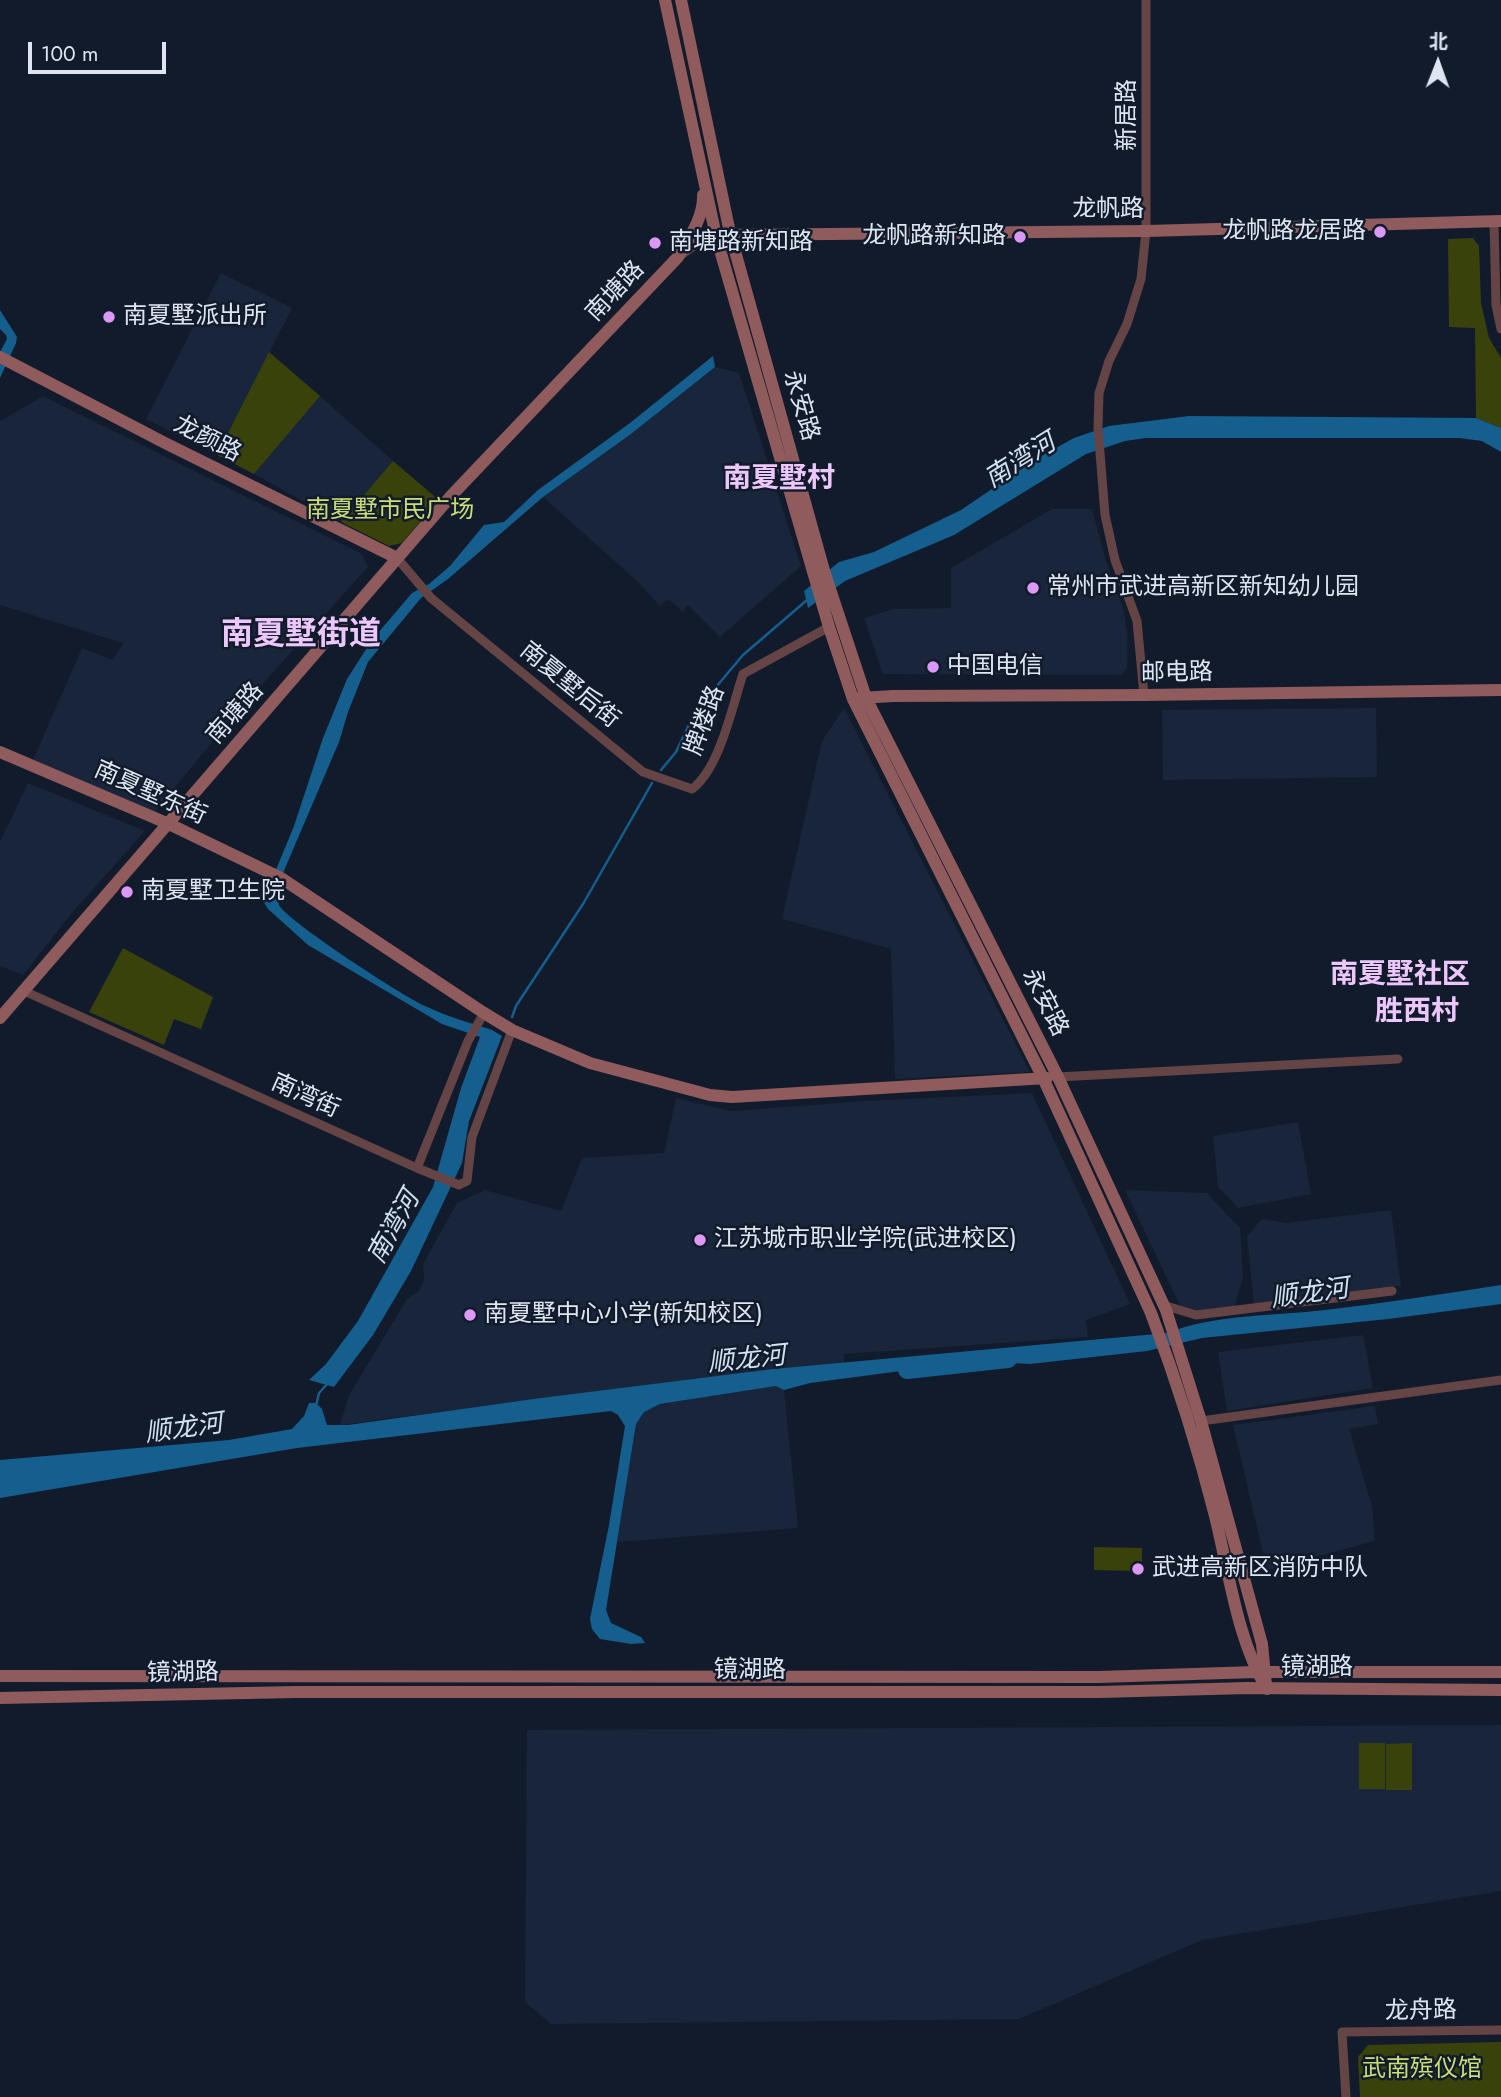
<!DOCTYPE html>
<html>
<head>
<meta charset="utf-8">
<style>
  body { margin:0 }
  #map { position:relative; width:1501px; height:2097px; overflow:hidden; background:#121b2c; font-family:Jost,"Noto Sans SC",sans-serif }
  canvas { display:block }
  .north { position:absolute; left:1403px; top:28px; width:70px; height:70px; -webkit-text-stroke:5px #121b2c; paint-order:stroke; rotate:1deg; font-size:19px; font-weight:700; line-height:28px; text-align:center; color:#dee5f1 }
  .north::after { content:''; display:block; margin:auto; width:24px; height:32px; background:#dee5f1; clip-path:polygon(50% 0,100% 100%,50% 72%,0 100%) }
  .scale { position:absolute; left:28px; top:42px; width:138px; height:32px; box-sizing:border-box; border:4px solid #dee5f1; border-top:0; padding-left:9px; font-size:21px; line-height:24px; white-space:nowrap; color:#dee5f1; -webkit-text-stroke:5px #121b2c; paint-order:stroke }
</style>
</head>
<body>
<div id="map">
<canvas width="1501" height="2097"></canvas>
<div class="north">北</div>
<div class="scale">100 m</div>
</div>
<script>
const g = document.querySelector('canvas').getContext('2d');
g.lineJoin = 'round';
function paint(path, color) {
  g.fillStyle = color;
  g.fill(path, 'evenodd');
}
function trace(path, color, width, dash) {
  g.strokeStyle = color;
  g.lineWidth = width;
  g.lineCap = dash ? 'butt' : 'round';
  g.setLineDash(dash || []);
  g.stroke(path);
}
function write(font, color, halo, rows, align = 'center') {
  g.font = font + ' Jost,"Noto Sans SC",sans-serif';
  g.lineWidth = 5;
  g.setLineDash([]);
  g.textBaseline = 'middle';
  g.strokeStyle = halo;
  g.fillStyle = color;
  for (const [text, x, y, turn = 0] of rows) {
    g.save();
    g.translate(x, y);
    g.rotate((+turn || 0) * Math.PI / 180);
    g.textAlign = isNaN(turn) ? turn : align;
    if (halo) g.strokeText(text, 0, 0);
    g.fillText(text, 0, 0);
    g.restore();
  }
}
paint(new Path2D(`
  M 221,273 L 292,308 L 217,455 L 146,419 Z
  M 715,367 L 739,373 L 801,566 L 720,637 L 688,605 L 683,612 L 668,599 L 660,606 L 637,581 L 543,497 L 631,434 Z
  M 43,396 L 362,554 L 368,567 L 232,718 L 153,814 L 33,760 L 82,648 L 113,660 L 123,643 L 0,605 L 0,421 Z
  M 320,396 L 393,461 L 341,522 L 254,474 Z
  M 1052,509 L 1092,509 L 1106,561 L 1124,611 L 1127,632 L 1127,668 L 1121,675 L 883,674 L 864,618 L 893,609 L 951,608 L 951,568 Z
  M 844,708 L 1030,1072 L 895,1079 L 891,949 L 782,919 L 822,741 Z
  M 1376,708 L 1377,777 L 1163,780 L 1162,710 Z
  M 28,783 L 145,831 L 71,914 L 23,975 L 0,966 L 0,842 Z
  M 1032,1093 L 1130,1304 L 1086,1320 L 1088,1337 L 844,1354 L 844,1364 L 773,1369 L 340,1425 L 349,1395 L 407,1299 L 419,1291 L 424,1280 L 423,1264 L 457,1203 L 485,1190 L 561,1211 L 582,1158 L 664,1153 L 676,1098 L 731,1111 L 865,1101 Z
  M 1298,1122 L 1311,1194 L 1238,1208 L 1218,1187 L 1213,1136 Z
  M 1125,1190 L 1207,1193 L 1240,1228 L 1243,1277 L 1234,1308 L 1183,1312 Z
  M 1391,1210 L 1401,1286 L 1254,1307 L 1247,1236 L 1262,1219 L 1286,1223 Z
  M 1363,1335 L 1373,1388 L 1227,1411 L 1218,1352 Z
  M 777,1386 L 784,1390 L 798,1528 L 617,1542 L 636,1424 L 644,1412 L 660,1404 Z
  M 1375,1406 L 1378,1424 L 1349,1429 L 1372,1506 L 1375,1541 L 1267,1570 L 1233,1425 Z
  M 1501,1725 L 1501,1891 L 1202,1940 L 1019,2019 L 551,2024 L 525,2002 L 527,1730 Z`), '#18253a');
paint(new Path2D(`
  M 1473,238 L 1479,246 L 1481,303 L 1489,338 L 1501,358 L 1501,428 L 1476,418 L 1475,328 L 1449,327 L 1448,239 Z
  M 269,352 L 320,396 L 254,474 L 217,455 Z
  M 393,461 L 439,500 L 402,543 L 389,546 L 341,522 Z
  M 123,948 L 213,997 L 201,1029 L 174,1019 L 164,1045 L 89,1012 Z
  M 1094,1547 L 1142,1548 L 1142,1571 L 1094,1570 Z
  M 1359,1743 L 1385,1743 L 1385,1789 L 1359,1789 Z
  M 1412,1743 L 1412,1790 L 1386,1790 L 1386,1744 Z
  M 1501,2042 L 1501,2097 L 1360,2097 L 1358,2057 L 1368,2045 Z`), '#3a420b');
paint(new Path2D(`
  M 0,310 L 17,337 L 16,343 L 0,378 L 0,352 L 7,339 L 6,335 L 0,329 Z
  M 713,356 L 715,367 L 631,434 L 543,497 L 448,579 L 421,598 L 368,662 L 348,712 L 339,742 L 283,873 C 280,883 275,895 279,905 C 287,921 404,997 425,1006 C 446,1016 470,1023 492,1030 L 502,1036 L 469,1121 L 462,1163 L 411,1271 L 373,1335 L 334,1387 L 309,1380 L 326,1364 L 358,1321 L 433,1187 L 461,1088 L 480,1037 L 442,1024 L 308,945 L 268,909 L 263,901 L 294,826 L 323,738 L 347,679 L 372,640 L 412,593 L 429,584 L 450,566 L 484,525 L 504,522 L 538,490 L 630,423 Z
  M 1189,416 L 1476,418 L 1501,428 L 1501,452 L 1482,441 L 1459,438 L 1146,438 L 1125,441 L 1086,454 L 954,535 L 845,581 L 808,608 L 804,591 L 839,562 L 874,552 L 961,510 L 1036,459 L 1074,438 L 1109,426 Z
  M 1501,1285 L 1501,1304 L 1388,1319 L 1202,1338 L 1147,1351 L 1030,1364 L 977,1361 L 810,1383 L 784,1390 L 776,1386 L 660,1404 L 644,1412 L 636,1424 L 606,1610 L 611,1623 L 641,1637 L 645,1643 L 631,1644 L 600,1639 L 592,1629 L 590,1619 L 609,1525 L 625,1426 L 618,1415 L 611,1411 L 297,1448 L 0,1498 L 0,1460 L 229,1440 L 292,1429 L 304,1416 L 309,1403 L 316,1403 L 322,1409 L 327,1425 L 348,1425 L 541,1398 L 773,1369 L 1167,1333 C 1216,1314 1273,1316 1325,1310 C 1384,1303 1443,1294 1501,1285 Z`), '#145f8d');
trace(new Path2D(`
  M 661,770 L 676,752 L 695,712 L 743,655 L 807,600
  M 512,1017 L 516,1006 L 583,904 L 652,783
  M 316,1406 L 319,1393 L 329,1382`), '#145f8d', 2.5);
trace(new Path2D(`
  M 907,1370 L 1008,1359`), '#145f8d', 18);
trace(new Path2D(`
  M 1494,221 L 1496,305 L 1501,329
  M 681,255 L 701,241 L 716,236
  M 397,558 L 431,598 L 643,772 L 692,789 C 720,768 732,707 743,674 L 829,627
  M 1144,695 L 1137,621 L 1115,560 L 1105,515 L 1098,428 L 1099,393 L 1109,361 L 1127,324 L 1141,279 L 1146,231 L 1146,0
  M 24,991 L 417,1168 L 468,1041 L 484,1013
  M 1058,1077 L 1398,1059
  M 417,1168 L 459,1185 L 467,1181 L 472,1137 L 512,1030
  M 1163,1305 L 1196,1315 L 1392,1291
  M 1201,1421 L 1501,1380
  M 1346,2097 L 1342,2032 L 1501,2030`), '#654445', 9);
trace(new Path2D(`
  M 665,0 L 716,236 L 829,627 L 853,699 L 1043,1078 L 1151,1313 C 1176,1379 1198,1448 1215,1516 C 1229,1572 1237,1640 1267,1689
  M 681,0 L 730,233 L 825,574 L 866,698 L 1058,1077 L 1166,1310 L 1201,1421 L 1262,1644 L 1266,1685
  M 725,235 L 1146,231 L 1501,221
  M 0,357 L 165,443 L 397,558
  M 860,698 L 893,696 L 1144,695 L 1501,690
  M 0,752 L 169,824 L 281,878 L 484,1013 L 512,1030 L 590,1063 L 710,1095 L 732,1097 L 1047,1078
  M 0,1018 L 451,496 L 678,257 C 689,238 704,217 703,195
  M 0,1676 L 1099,1677 L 1256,1672 L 1501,1672
  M 0,1698 L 296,1692 L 1100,1692 L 1247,1688 L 1501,1690`), '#8f5b5c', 12);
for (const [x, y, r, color] of [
  [1380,232,7,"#db99f5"],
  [1020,237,7,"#db99f5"],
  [655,243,7,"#db99f5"],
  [109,317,7,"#db99f5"],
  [1033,588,7,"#db99f5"],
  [933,667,7,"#db99f5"],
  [127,892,7,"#db99f5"],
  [700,1240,7,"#db99f5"],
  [470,1315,7,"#db99f5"],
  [1138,1569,7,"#db99f5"]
]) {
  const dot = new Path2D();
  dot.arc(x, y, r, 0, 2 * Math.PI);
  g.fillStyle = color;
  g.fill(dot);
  trace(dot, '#121b2c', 2.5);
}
write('24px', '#dee5f1', '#121b2c', [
  ["新居路",1128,115,-90],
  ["龙帆路",1108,210],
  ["南塘路",616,292,-47],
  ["永安路",800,406,74],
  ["龙颜路",207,440,27],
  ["邮电路",1177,674,-1],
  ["南夏墅后街",569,686,39],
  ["南塘路",236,714,-49],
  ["牌楼路",706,721,-70],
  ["南夏墅东街",150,794,24],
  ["永安路",1044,1003,63],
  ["南湾街",305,1097,24],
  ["镜湖路",1317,1668],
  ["镜湖路",750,1671],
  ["镜湖路",183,1674,-1],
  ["龙舟路",1421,2012,-1]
]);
write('24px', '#dee5f1', '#121b2c', [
  ["龙帆路龙居路",1366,232,"right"],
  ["龙帆路新知路",1006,237,"right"],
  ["南塘路新知路",669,243],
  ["南夏墅派出所",123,317],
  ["常州市武进高新区新知幼儿园",1047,588],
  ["中国电信",947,667],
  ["南夏墅卫生院",141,892],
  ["江苏城市职业学院(武进校区)",714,1240],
  ["南夏墅中心小学(新知校区)",484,1315],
  ["武进高新区消防中队",1152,1569]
], 'left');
write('24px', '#cbde76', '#121b2c', [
  ["南夏墅市民广场",390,511],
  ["武南殡仪馆",1422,2070]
]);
write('italic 26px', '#d0e1ef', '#121b2c', [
  ["南湾河",1021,462,-32],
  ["南湾河",395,1228,-61],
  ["顺龙河",1310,1295,-8],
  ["顺龙河",747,1361,-6],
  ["顺龙河",184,1430,-8]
]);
write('bold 28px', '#ecc7fb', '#121b2c', [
  ["南夏墅村",779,480],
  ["南夏墅社区",1400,976],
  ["胜西村",1417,1013]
]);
write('bold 32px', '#ecc7fb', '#121b2c', [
  ["南夏墅街道",301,636]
]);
</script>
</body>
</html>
